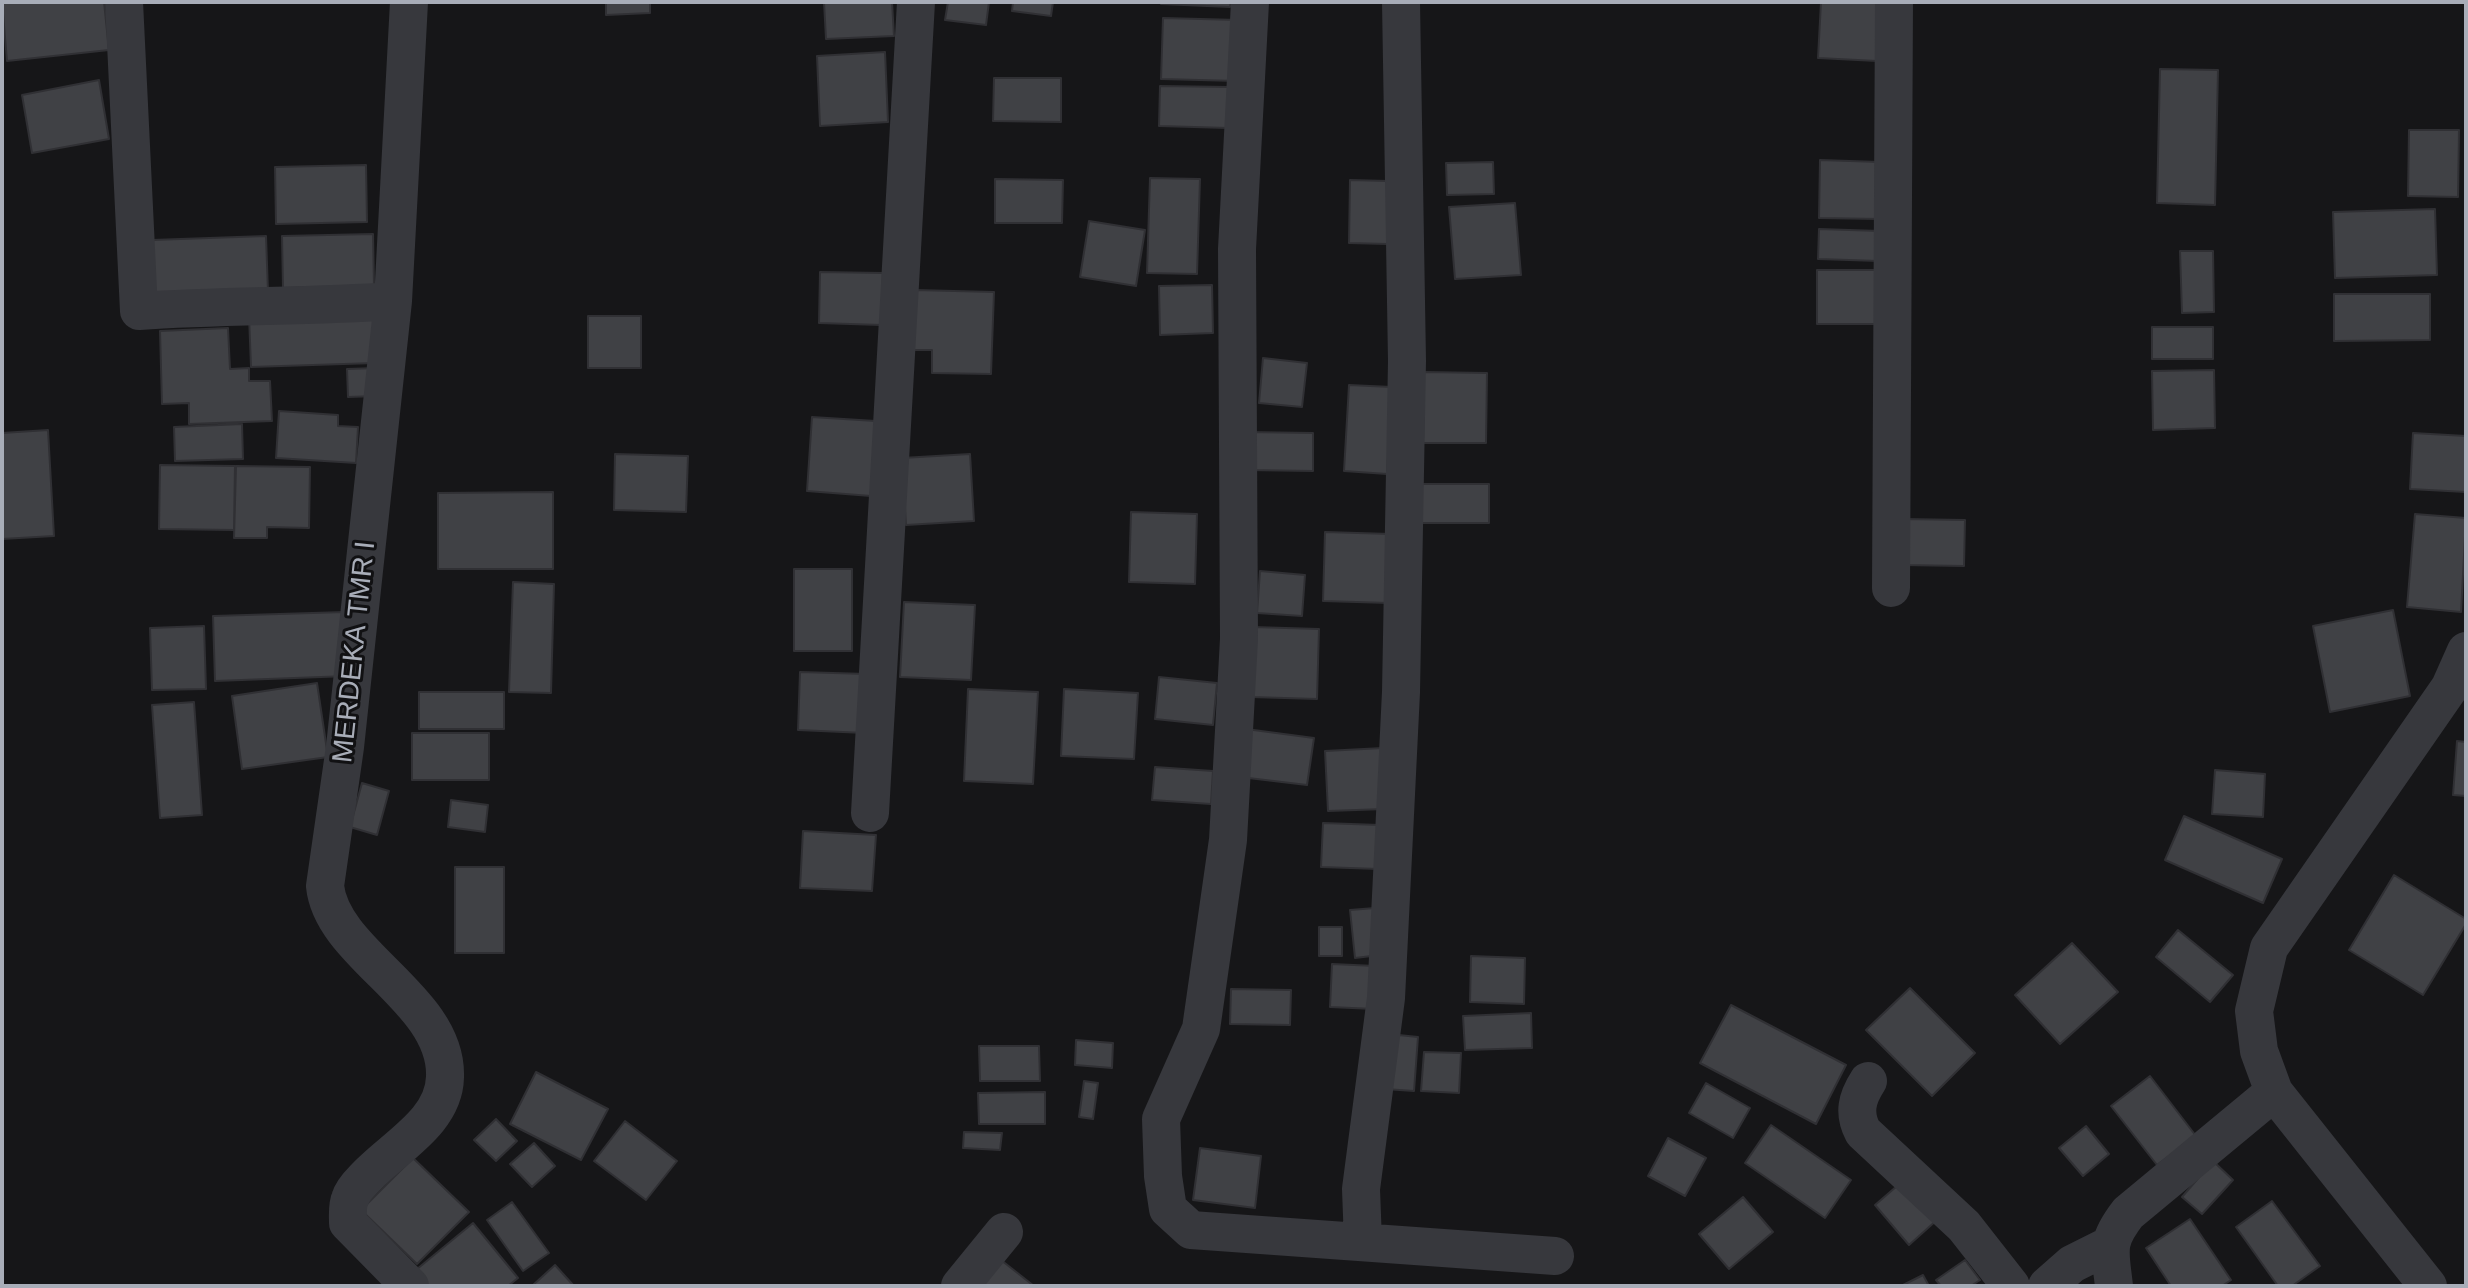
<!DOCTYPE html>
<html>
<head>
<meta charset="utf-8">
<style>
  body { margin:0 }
  #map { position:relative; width:2468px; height:1288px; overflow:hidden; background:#161618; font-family:Arial,sans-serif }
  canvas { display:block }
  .frame { position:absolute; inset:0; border:4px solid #a8adb8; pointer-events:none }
</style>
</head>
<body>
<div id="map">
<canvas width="2468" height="1288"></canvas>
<div class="frame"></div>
</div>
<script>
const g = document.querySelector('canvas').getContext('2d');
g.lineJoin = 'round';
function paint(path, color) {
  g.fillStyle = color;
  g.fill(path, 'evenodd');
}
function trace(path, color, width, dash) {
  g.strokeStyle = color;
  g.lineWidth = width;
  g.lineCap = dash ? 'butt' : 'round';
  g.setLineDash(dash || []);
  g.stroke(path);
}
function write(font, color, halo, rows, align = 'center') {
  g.font = font + ' Arial,sans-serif';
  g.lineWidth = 6;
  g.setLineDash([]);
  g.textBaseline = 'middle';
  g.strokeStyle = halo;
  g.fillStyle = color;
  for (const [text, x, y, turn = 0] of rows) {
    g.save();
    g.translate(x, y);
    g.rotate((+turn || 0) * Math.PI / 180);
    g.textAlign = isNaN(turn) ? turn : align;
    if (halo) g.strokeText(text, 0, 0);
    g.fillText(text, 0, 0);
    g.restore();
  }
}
const building = new Path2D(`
  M 2,2 L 104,2 L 109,50 L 7,61 Z
  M 606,2 L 650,2 L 650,13 L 606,15 Z
  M 824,2 L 892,2 L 894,36 L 826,39 Z
  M 948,2 L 989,2 L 986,25 L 945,20 Z
  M 1013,2 L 1053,2 L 1051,16 L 1012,11 Z
  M 1161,2 L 1231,2 L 1230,7 L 1161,4 Z
  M 1821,2 L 1880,2 L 1877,61 L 1818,58 Z
  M 1163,18 L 1239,20 L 1237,81 L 1161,79 Z
  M 885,52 L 888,122 L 820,126 L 817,56 Z
  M 2160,69 L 2218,70 L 2215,205 L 2157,203 Z
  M 994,78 L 1061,78 L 1061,122 L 993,121 Z
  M 99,80 L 109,139 L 32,153 L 22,95 Z
  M 1160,86 L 1229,87 L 1228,128 L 1159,126 Z
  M 2409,130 L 2459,130 L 2458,197 L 2408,196 Z
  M 1820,160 L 1880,162 L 1879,219 L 1819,218 Z
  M 1493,162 L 1494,194 L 1447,195 L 1446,163 Z
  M 366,165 L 367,222 L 276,224 L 275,167 Z
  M 1150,178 L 1200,179 L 1197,274 L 1147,273 Z
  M 995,179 L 1063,180 L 1062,223 L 995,223 Z
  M 1350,180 L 1388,181 L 1387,244 L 1349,243 Z
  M 1515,203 L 1521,275 L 1455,279 L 1449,207 Z
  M 2435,209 L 2437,275 L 2335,278 L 2333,212 Z
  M 1089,221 L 1145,230 L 1136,286 L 1080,277 Z
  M 1819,229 L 1880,231 L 1879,261 L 1818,259 Z
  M 373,234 L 374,286 L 283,288 L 282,236 Z
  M 266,236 L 268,292 L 153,296 L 152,240 Z
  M 2180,251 L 2213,251 L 2214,312 L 2182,313 Z
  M 1817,270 L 1880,270 L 1880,324 L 1817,324 Z
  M 820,272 L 883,273 L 881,325 L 819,323 Z
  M 1212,285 L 1213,333 L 1160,335 L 1159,286 Z
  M 915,290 L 994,292 L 991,374 L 932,373 L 932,350 L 913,350 Z
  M 2334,294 L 2430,294 L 2430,340 L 2334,341 Z
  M 373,312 L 375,363 L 251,367 L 249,316 Z
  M 588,316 L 641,316 L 641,368 L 588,368 Z
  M 2152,327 L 2213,327 L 2213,359 L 2152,359 Z
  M 228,328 L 230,369 L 249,368 L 249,381 L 270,381 L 272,421 L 189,424 L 189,403 L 162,404 L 160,331 Z
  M 1263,358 L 1307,363 L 1302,407 L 1259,403 Z
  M 377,368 L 377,396 L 348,397 L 347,369 Z
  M 2214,370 L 2215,428 L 2153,430 L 2152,371 Z
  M 1424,372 L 1487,373 L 1486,443 L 1423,443 Z
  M 1349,385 L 1392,387 L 1387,474 L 1344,471 Z
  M 279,411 L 338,415 L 338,426 L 358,427 L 356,463 L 276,458 Z
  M 812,417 L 876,421 L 871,496 L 807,491 Z
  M 242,424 L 243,459 L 175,461 L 174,427 Z
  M 48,430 L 54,536 L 2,539 L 2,433 Z
  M 1246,432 L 1313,433 L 1313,471 L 1246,470 Z
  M 2413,433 L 2466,436 L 2466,492 L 2410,489 Z
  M 615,454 L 688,456 L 686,512 L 614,510 Z
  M 970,454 L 974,521 L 906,525 L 902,458 Z
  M 160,465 L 235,466 L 234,530 L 159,529 Z
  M 236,466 L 310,467 L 309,528 L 267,527 L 267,538 L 234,538 Z
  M 1419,484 L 1489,484 L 1489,523 L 1418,523 Z
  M 553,492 L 553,569 L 438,569 L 438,493 Z
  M 1131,512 L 1197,514 L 1195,584 L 1129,582 Z
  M 2415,514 L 2466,518 L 2461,612 L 2407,607 Z
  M 1903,519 L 1965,520 L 1964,566 L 1902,565 Z
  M 1325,532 L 1391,534 L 1389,603 L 1323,601 Z
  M 794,569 L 852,569 L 852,651 L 794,651 Z
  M 1260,571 L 1305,575 L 1302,616 L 1257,613 Z
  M 513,582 L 554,584 L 551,693 L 509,692 Z
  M 904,602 L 975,605 L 971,680 L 900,677 Z
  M 2393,610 L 2410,696 L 2330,712 L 2313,626 Z
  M 345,612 L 348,676 L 215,681 L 213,616 Z
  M 204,626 L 206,689 L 152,690 L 150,628 Z
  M 1253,627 L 1319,629 L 1317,699 L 1251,697 Z
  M 800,672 L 867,674 L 865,733 L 798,730 Z
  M 1159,677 L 1217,683 L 1213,725 L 1155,719 Z
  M 317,683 L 328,757 L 242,769 L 232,696 Z
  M 968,689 L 1038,692 L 1033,784 L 964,781 Z
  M 1064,689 L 1138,693 L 1134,759 L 1061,756 Z
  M 419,692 L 504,692 L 504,729 L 419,729 Z
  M 194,702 L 202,815 L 160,818 L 152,705 Z
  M 1246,729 L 1314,738 L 1307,785 L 1240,777 Z
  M 412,733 L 489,733 L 489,780 L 412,780 Z
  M 2457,741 L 2466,742 L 2466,796 L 2453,795 Z
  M 1383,748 L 1385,809 L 1328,811 L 1325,751 Z
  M 1155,767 L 1213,771 L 1211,804 L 1152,800 Z
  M 2215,770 L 2265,774 L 2263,817 L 2212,814 Z
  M 362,783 L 389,791 L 377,835 L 350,827 Z
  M 451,800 L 488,805 L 485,832 L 448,827 Z
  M 2184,816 L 2282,859 L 2263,903 L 2165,860 Z
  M 1323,823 L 1380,825 L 1378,869 L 1321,867 Z
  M 803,831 L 876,835 L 872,891 L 800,888 Z
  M 455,867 L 504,867 L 504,953 L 455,953 Z
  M 2394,875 L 2466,919 L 2466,924 L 2423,995 L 2349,950 Z
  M 1375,908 L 1380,955 L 1355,958 L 1350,910 Z
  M 1319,927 L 1342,927 L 1342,956 L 1319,956 Z
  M 2178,930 L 2233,975 L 2210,1002 L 2156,957 Z
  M 2072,943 L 2118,992 L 2060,1044 L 2015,995 Z
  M 1471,956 L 1525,958 L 1524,1004 L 1470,1002 Z
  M 1332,964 L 1376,966 L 1374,1009 L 1330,1007 Z
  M 1910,988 L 1975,1053 L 1932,1096 L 1866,1030 Z
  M 1231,989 L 1291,990 L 1290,1025 L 1230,1024 Z
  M 1731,1005 L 1846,1065 L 1816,1124 L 1700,1063 Z
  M 1531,1013 L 1532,1048 L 1465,1050 L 1463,1016 Z
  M 1389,1034 L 1418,1037 L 1414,1091 L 1385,1089 Z
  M 1076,1040 L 1113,1043 L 1112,1068 L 1075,1065 Z
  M 979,1046 L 1039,1046 L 1040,1081 L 980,1081 Z
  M 1424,1052 L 1461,1053 L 1459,1093 L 1421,1091 Z
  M 536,1072 L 608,1109 L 581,1160 L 510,1124 Z
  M 2150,1076 L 2196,1136 L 2157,1165 L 2111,1106 Z
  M 1084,1081 L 1098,1083 L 1093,1119 L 1079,1117 Z
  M 1706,1083 L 1750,1108 L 1733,1138 L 1689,1113 Z
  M 1045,1092 L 1045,1124 L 979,1124 L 978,1093 Z
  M 496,1119 L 517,1141 L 496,1161 L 474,1140 Z
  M 625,1121 L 677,1161 L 646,1200 L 594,1161 Z
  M 1771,1125 L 1851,1180 L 1825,1218 L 1745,1163 Z
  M 2086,1126 L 2109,1154 L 2083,1176 L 2059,1148 Z
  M 964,1132 L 1002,1133 L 1000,1150 L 963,1148 Z
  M 1668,1138 L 1706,1158 L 1685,1196 L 1648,1176 Z
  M 534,1143 L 555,1166 L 532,1187 L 510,1164 Z
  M 1200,1148 L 1261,1156 L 1255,1208 L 1193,1200 Z
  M 413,1158 L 469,1212 L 417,1264 L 361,1210 Z
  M 2213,1161 L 2233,1180 L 2202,1214 L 2182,1197 Z
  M 1904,1180 L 1938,1219 L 1909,1245 L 1875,1205 Z
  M 1743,1197 L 1773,1232 L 1729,1269 L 1699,1234 Z
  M 2272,1201 L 2320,1266 L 2292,1286 L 2278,1286 L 2236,1227 Z
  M 512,1202 L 549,1253 L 523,1271 L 487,1220 Z
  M 2190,1219 L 2231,1280 L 2222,1286 L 2171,1286 L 2146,1248 Z
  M 473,1223 L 518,1278 L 508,1286 L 421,1286 L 411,1274 Z
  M 1001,1260 L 1034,1286 L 980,1286 Z
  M 1965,1260 L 1980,1280 L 1971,1286 L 1941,1286 L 1936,1280 Z
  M 555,1265 L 574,1286 L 532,1286 Z
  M 1923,1275 L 1929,1286 L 1901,1286 Z`);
paint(building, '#404145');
trace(building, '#303034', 2);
trace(new Path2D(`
  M 124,2 L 139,311 C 224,305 308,307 393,301
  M 409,2 L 393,301 L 345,747 L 325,886 C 332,955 448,999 445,1077 C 444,1123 392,1148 364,1179 C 359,1184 352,1192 350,1199 C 347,1206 348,1216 348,1223 L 410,1286
  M 1250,2 L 1237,249 L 1239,639 L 1228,840 L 1201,1029 L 1161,1119 L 1163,1176 L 1168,1209 L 1191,1230 L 1555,1256
  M 1891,588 L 1894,2
  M 870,813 L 916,2
  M 1868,1081 C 1857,1098 1853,1113 1863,1132 L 1964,1226 L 2011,1286
  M 1363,1242 L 1361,1189 L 1386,998 L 1401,692 L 1407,361 L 1401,2
  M 960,1286 L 1004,1232
  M 2047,1286 L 2072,1264 L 2110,1245
  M 2114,1286 C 2110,1250 2105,1243 2128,1213 L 2274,1092
  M 2428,1286 L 2274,1092 L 2259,1051 L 2254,1011 L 2269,948 L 2450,687 L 2466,651`), '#37383d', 38);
write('28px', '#a8adb8', '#111113', [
  ["MERDEKA TMR I",355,652,-84]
]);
</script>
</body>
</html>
